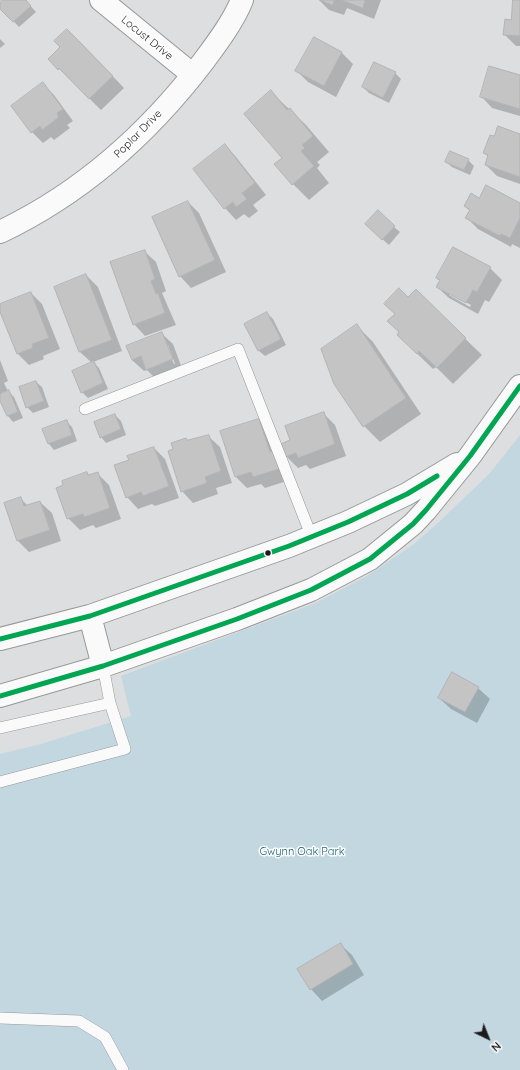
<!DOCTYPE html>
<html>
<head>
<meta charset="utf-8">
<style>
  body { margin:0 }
  #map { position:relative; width:520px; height:1070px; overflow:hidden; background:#dcdedf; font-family:Quicksand,sans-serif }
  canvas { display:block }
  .north { position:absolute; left:468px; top:1018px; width:40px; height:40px; -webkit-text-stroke:3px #fff; paint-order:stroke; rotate:137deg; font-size:11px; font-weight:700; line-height:16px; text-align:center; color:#1a1b1c }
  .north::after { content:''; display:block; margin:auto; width:14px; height:18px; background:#1a1b1c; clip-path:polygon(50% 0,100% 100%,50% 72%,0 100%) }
</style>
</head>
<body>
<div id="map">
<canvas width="520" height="1070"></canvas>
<div class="north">N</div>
</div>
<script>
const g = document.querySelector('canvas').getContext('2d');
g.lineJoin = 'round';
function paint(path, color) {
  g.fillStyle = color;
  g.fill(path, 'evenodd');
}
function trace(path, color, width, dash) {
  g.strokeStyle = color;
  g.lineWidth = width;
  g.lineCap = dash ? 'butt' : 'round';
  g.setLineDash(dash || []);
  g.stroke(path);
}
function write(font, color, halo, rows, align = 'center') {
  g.font = font + ' Quicksand,sans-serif';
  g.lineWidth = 3;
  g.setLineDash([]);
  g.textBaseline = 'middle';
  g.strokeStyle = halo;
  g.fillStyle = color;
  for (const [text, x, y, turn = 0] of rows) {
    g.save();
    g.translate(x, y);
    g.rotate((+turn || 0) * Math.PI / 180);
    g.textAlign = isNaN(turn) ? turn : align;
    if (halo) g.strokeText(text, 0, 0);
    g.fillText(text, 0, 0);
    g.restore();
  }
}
paint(new Path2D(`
  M 520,435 L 520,1070 L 0,1070 L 0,754 L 41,744 L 131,716 L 121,676 L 316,603 L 367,576 L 414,544 L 439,522 L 490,473 Z`), '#c3d7e0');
paint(new Path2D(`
  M 3,0 L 25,0 L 36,12 L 19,27 L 0,7 L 0,3 Z
  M 319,0 L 381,0 L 374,19 L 347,8 L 344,15 L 329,10 Z
  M 514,0 L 520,0 L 520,46 L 516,46 L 504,34 L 511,21 Z
  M 314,38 L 342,53 L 353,64 L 336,97 L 308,82 L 297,71 Z
  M 0,39 L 5,44 L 0,48 Z
  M 79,41 L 124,88 L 101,110 L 49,59 Z
  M 395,73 L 401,79 L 389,103 L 369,93 L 363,87 Z
  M 520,76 L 520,116 L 492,108 L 481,96 Z
  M 43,84 L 54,95 L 73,121 L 67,125 L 70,128 L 54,140 L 51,137 L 43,143 L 32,132 Z
  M 271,92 L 306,125 L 329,152 L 317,162 L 320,165 L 317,168 L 329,183 L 309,200 L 293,184 L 283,158 Z
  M 520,135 L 520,184 L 497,176 L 486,165 L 489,157 L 484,153 Z
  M 225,145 L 236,157 L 266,195 L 253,205 L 258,211 L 249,218 L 244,214 L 236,220 L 225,208 Z
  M 468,160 L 474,166 L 470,175 L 452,167 L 446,162 Z
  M 480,199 L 520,204 L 520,248 L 512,244 L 511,247 L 478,229 L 467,218 L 470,211 L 465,206 Z
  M 188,202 L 199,213 L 226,272 L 191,288 L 180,276 Z
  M 394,227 L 400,232 L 389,245 L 372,230 Z
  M 454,248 L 490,268 L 502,280 L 489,302 L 485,300 L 478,314 L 449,298 L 437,287 L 440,281 L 437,278 ZM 449,293 L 471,305 L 470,307 L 449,295 Z
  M 144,251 L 156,262 L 166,291 L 162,293 L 176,325 L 145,336 L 134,324 Z
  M 86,275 L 98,287 L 122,351 L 93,362 L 99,368 L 108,389 L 88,398 L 82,392 L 92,363 L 80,352 Z
  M 416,291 L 482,355 L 453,384 L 436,367 L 433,369 L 398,335 L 400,333 L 409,298 Z
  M 31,293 L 42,304 L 60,349 L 43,356 L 44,359 L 29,365 L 17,353 L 0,305 Z
  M 267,313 L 273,319 L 286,345 L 265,356 L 259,351 Z
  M 357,326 L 373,342 L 421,414 L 380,442 L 364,426 Z
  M 161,333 L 173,344 L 183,371 L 158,381 L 147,370 L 144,371 L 132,360 ZM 166,345 L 168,345 L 175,364 L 174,364 Z
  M 0,360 L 8,381 L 4,383 L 8,391 L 14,397 L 23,418 L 13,422 L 8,416 L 0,398 Z
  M 36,382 L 42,387 L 49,407 L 33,413 L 27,407 Z
  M 323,413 L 335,425 L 346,456 L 310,469 L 306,465 L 298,468 L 286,456 L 292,440 Z
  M 115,415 L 121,421 L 126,435 L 106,443 L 101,437 Z
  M 259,420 L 270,431 L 290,480 L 265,488 L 261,484 L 247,488 L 236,477 Z
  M 66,421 L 72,427 L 77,441 L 54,450 L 49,444 Z
  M 208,436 L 220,447 L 232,483 L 216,488 L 218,494 L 193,503 L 182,491 L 188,441 Z
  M 154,448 L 165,459 L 179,498 L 155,506 L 152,504 L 138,509 L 127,497 L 130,461 Z
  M 87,473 L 90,476 L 97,473 L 109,485 L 121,519 L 96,528 L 93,525 L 80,530 L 68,518 Z
  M 20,498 L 28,506 L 40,502 L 52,513 L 61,541 L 29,552 L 17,540 Z
  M 478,688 L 490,699 L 477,723 L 451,709 L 439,698 Z
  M 340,944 L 352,955 L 364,975 L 322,1001 L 311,989 Z`), '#0003');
const building = new Path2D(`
  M 2,0 L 26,0 L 31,6 L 13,22 L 0,9 L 0,2 Z
  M 320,0 L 334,0 L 333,5 Z
  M 342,0 L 365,0 L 363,8 Z
  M 513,0 L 520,0 L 520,36 L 503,35 L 505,19 L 511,20 Z
  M 67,29 L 113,76 L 89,99 L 59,68 L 58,70 L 48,59 L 60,47 L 54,41 Z
  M 314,37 L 342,52 L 324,86 L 295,71 Z
  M 374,62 L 396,72 L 383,98 L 362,87 Z
  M 489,66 L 520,75 L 520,109 L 480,97 Z
  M 43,82 L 63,109 L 57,113 L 59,117 L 42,130 L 40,126 L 31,133 L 11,106 Z
  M 271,90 L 287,110 L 290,108 L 313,136 L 302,145 L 305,148 L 301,151 L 314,166 L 292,185 L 274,164 L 282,158 L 244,114 Z
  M 498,126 L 520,134 L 520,177 L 485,165 L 488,155 L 483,153 L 490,135 L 494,136 Z
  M 225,144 L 255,183 L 242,193 L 247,199 L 236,207 L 233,202 L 224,209 L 193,169 Z
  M 450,151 L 469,159 L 464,170 L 445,162 Z
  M 486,185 L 520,203 L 520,218 L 510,238 L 501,234 L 500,236 L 465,218 L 470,210 L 464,206 L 471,193 L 479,198 Z
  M 188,201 L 215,260 L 179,277 L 152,217 Z
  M 378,210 L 395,226 L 382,240 L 365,224 Z
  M 453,247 L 491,267 L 477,292 L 473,290 L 466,303 L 436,287 L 440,280 L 436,278 Z
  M 145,250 L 155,279 L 151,281 L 156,294 L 158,293 L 165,313 L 133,325 L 110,262 Z
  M 86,274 L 112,340 L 79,352 L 54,287 Z
  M 399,288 L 408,297 L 416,289 L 466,338 L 437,368 L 419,351 L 417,354 L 397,335 L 399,332 L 387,321 L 395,314 L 384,304 Z
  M 31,292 L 49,338 L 32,344 L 33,348 L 17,354 L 0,312 L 0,304 Z
  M 267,312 L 281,339 L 258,351 L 244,324 Z
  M 357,324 L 406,398 L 363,427 L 334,384 L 321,349 Z
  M 162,332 L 173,359 L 146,370 L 141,356 L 132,360 L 126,346 Z
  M 94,361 L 103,383 L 81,393 L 72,371 Z
  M 36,381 L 44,401 L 26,408 L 19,387 Z
  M 9,390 L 18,412 L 7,416 L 0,401 L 0,394 Z
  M 324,412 L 335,444 L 298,458 L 296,453 L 285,457 L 281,444 L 290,440 L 285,426 Z
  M 115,414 L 121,429 L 100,438 L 94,422 Z
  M 259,419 L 270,452 L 273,451 L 279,469 L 253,477 L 251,472 L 235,477 L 220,431 Z
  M 67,420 L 72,435 L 48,444 L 42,429 Z
  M 209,435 L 221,471 L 205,477 L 207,483 L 181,492 L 168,451 L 173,449 L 171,443 L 186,438 L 187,440 Z
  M 154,447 L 169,486 L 143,496 L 141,492 L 126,498 L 114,465 L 129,460 L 127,456 Z
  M 87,472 L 88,475 L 98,472 L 110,508 L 84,517 L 83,514 L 67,519 L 56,488 L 63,485 L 62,481 Z
  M 21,497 L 24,506 L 40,501 L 50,530 L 17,541 L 4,503 Z
  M 452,672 L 479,687 L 465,712 L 438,698 Z
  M 341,943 L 353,964 L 310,990 L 297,969 Z`);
paint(building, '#c4c4c4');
trace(building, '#b4b4b5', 1);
const lane = new Path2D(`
  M 85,409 L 238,349 L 311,535
  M 0,728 L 110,703 L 103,666
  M 0,782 L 125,749 L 110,703
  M 0,1018 L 79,1021 L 105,1037 L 123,1070`);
const street = new Path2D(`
  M 101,0 L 193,75
  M 0,232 C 82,193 148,134 203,62 C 217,43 233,22 242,0`);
const secondary = new Path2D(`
  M 90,616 L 103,666
  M 0,639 L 90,616 L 289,546 L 348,522 L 407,494 L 457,464
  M 0,696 L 103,666 L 237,619 L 311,590 L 370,559 L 413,524 L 426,510 L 470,456 L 520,386`);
trace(lane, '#979899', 12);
trace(street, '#979899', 24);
trace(secondary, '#979899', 24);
trace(lane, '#fafafa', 11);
trace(street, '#fafafa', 22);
trace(secondary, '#fafafa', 22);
trace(new Path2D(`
  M 0,639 L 90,616 L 289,546 L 348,522 L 407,494 L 437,476
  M 0,696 L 103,666 L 237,619 L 311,590 L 370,559 L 413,524 L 426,510 L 470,456 L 520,386`), '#00a651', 5);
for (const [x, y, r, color] of [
  [268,553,3.5,"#1a1b1c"]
]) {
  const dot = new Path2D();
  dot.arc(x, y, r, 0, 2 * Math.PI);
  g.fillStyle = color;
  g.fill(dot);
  trace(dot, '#fff', 1.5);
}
write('11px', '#1a1b1c', '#fff', [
  ["Locust Drive",147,38,39],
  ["Poplar Drive",138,134,-45]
]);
write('11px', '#105e74', '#fff', [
  ["Gwynn Oak Park",302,852]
]);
</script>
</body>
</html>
